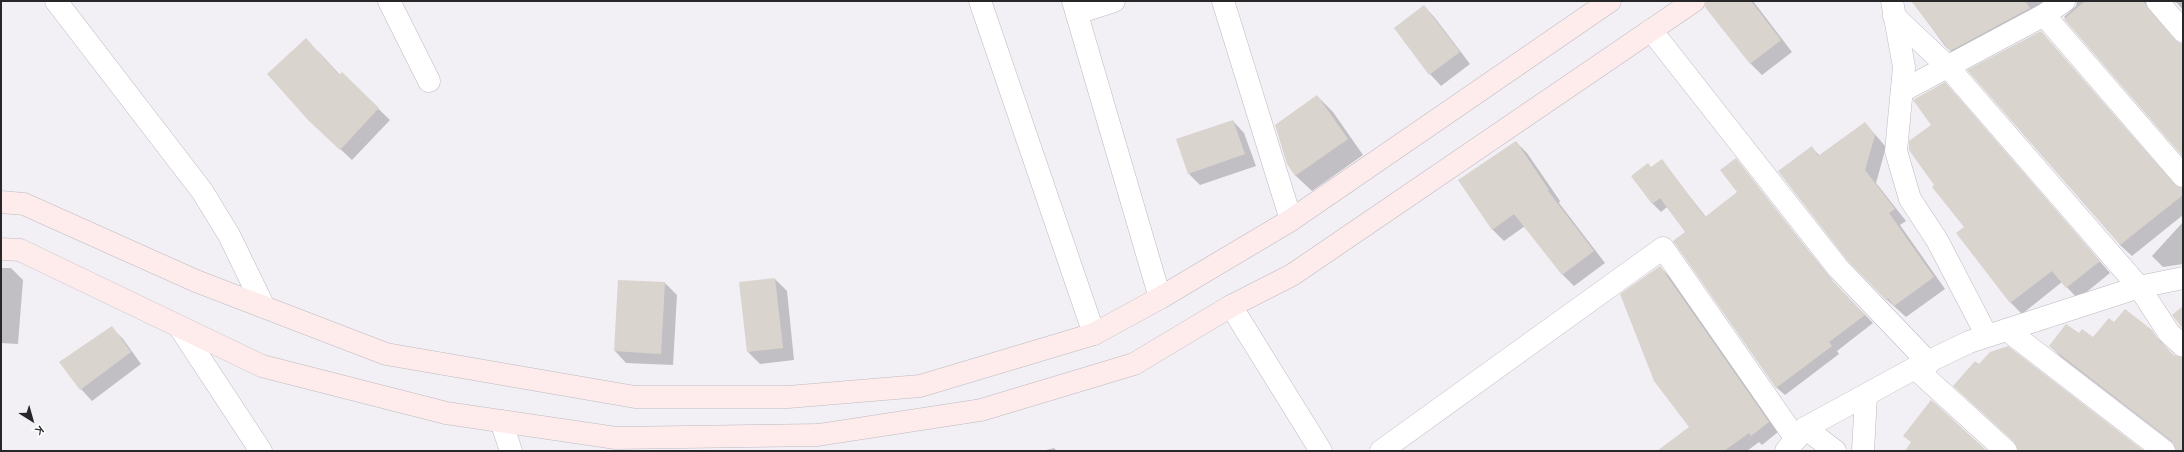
<!DOCTYPE html>
<html>
<head>
<meta charset="utf-8">
<style>
  body { margin:0 }
  #map { position:relative; width:2184px; height:452px; overflow:hidden; background:#f2eff5; font-family:"Nunito Sans",sans-serif }
  canvas { display:block }
  .frame { position:absolute; inset:0; border:2px solid #272629; pointer-events:none }
  .north { position:absolute; left:12px; top:400px; width:40px; height:40px; -webkit-text-stroke:3px #fff; paint-order:stroke; rotate:143deg; font-size:11px; font-weight:700; line-height:16px; text-align:center; color:#272629 }
  .north::after { content:''; display:block; margin:auto; width:14px; height:18px; background:#272629; clip-path:polygon(50% 0,100% 100%,50% 72%,0 100%) }
</style>
</head>
<body>
<div id="map">
<canvas width="2184" height="452"></canvas>
<div class="frame"></div>
<div class="north">K</div>
</div>
<script>
const g = document.querySelector('canvas').getContext('2d');
g.lineJoin = 'round';
function paint(path, color) {
  g.fillStyle = color;
  g.fill(path, 'evenodd');
}
function trace(path, color, width, dash) {
  g.strokeStyle = color;
  g.lineWidth = width;
  g.lineCap = dash ? 'butt' : 'round';
  g.setLineDash(dash || []);
  g.stroke(path);
}
paint(new Path2D(`
  M 1718,1 L 1753,1 L 1792,52 L 1762,75 L 1751,64 L 1708,9 Z
  M 1912,1 L 2071,1 L 1962,62 L 1945,46 Z
  M 2077,1 L 2164,1 L 2156,15 L 2159,22 L 2177,42 L 2183,44 L 2183,155 L 2064,17 L 2076,6 Z
  M 2171,1 L 2183,1 L 2183,10 L 2177,3 Z
  M 1424,6 L 1435,18 L 1470,64 L 1441,86 L 1430,74 Z
  M 2041,32 L 2177,187 L 2183,188 L 2183,215 L 2132,256 L 2120,245 Z
  M 318,51 L 340,75 L 342,74 L 390,120 L 352,160 L 321,131 Z
  M 1956,95 L 2110,273 L 2078,299 L 2062,282 L 2022,314 L 2011,303 L 1957,233 L 1965,227 L 1936,185 L 1932,125 Z
  M 1317,96 L 1333,112 L 1363,155 L 1312,191 L 1296,176 L 1288,164 Z
  M 1233,121 L 1244,133 L 1256,166 L 1200,185 L 1189,174 Z
  M 1865,123 L 1886,147 L 1876,183 L 1906,221 L 1900,225 L 1945,289 L 1906,317 L 1886,299 L 1812,148 L 1820,156 Z
  M 1516,142 L 1527,153 L 1560,201 L 1559,203 L 1605,263 L 1574,286 L 1563,275 L 1525,226 L 1504,241 L 1492,229 Z
  M 1736,160 L 1836,285 L 1873,323 L 1837,351 L 1839,354 L 1785,395 L 1776,387 L 1686,232 L 1667,207 L 1661,212 L 1653,204 L 1632,177 L 1651,168 L 1662,161 L 1706,217 L 1738,193 Z
  M 2183,222 L 2183,264 L 2163,267 L 2152,256 Z
  M 1660,267 L 1670,277 L 1778,432 L 1762,445 L 1759,442 L 1747,451 L 1666,451 L 1690,428 Z
  M 1,268 L 11,268 L 23,280 L 18,344 L 1,343 Z
  M 775,279 L 787,291 L 794,360 L 760,364 L 748,352 L 740,283 Z
  M 619,281 L 665,283 L 677,295 L 673,365 L 626,363 L 615,351 Z
  M 2114,324 L 2151,331 L 2174,356 L 2183,359 L 2183,451 L 2177,451 L 2177,446 L 2061,357 L 2050,346 L 2079,334 L 2093,339 Z
  M 111,327 L 123,339 L 141,364 L 92,401 L 81,389 Z
  M 1054,448 L 1057,451 L 1042,451 Z`), '#0003');
paint(new Path2D(`
  M 1706,1 L 1751,1 L 1781,40 L 1750,64 L 1705,7 Z
  M 1911,1 L 2025,1 L 2030,8 L 1950,51 Z
  M 2085,1 L 2143,1 L 2174,39 L 2183,45 L 2183,157 L 2064,19 Z
  M 1424,5 L 1460,52 L 1429,75 L 1394,28 Z
  M 2041,31 L 2174,184 L 2183,188 L 2183,195 L 2120,245 L 1967,70 Z
  M 306,38 L 339,75 L 342,72 L 379,108 L 340,150 L 308,120 L 267,74 Z
  M 1945,82 L 2100,261 L 2066,288 L 2052,271 L 2010,303 L 1956,233 L 1964,227 L 1932,187 L 1934,185 L 1909,150 L 1909,141 L 1931,125 L 1913,100 Z
  M 1317,95 L 1348,139 L 1295,176 L 1287,164 L 1275,125 Z
  M 1233,120 L 1245,154 L 1188,174 L 1176,139 Z
  M 1865,122 L 1875,135 L 1865,170 L 1895,209 L 1889,213 L 1934,277 L 1894,306 L 1888,298 L 1886,300 L 1847,260 L 1778,171 L 1812,146 L 1818,156 Z
  M 1516,141 L 1549,190 L 1548,191 L 1594,251 L 1562,275 L 1514,214 L 1492,230 L 1458,180 Z
  M 1736,158 L 1828,276 L 1865,315 L 1829,342 L 1832,346 L 1776,388 L 1673,241 L 1685,232 L 1660,198 L 1652,204 L 1631,176 L 1648,163 L 1651,167 L 1662,159 L 1705,217 L 1737,192 L 1720,170 Z
  M 1660,266 L 1769,422 L 1751,436 L 1749,433 L 1724,451 L 1657,451 L 1689,427 L 1654,381 L 1620,294 Z
  M 775,278 L 783,348 L 747,352 L 739,282 Z
  M 618,280 L 665,282 L 661,354 L 614,351 Z
  M 2183,306 L 2183,329 L 2172,315 Z
  M 2125,309 L 2152,330 L 2160,342 L 2174,355 L 2183,358 L 2183,451 L 2176,451 L 2172,441 L 2049,346 L 2066,324 L 2079,333 L 2082,329 L 2093,337 L 2109,318 L 2114,322 Z
  M 112,326 L 131,352 L 80,390 L 59,362 Z
  M 2008,346 L 2144,451 L 2018,451 L 2014,442 L 1953,386 L 1975,361 L 1979,364 L 1990,352 Z
  M 1931,400 L 1936,404 L 1987,451 L 1905,451 L 1911,442 L 1903,436 Z`), '#dad4cf');
const minor = new Path2D(`
  M 56,1 L 202,191 L 229,235 L 264,307
  M 389,1 L 429,81
  M 980,1 L 1094,334
  M 1073,1 L 1160,298
  M 1223,1 L 1291,220
  M 2157,1 L 2183,31
  M 1077,13 L 1114,1
  M 2044,15 L 2183,176
  M 1894,16 L 1948,67 L 2139,287 L 2169,333 L 2183,346
  M 1651,30 L 1838,268 L 1929,363
  M 1902,91 L 2044,15 L 2064,1
  M 1231,306 L 1321,451
  M 2007,330 L 2164,451
  M 1915,368 L 2006,451
  M 501,421 L 511,451
  M 1805,428 L 1835,451
  M 1381,451 L 1663,248 L 1796,439
  M 1863,451 L 1866,396`);
const tertiary = new Path2D(`
  M 1892,1 L 1904,67 L 1896,151 L 1910,199 L 1937,240 L 1987,336
  M 180,328 L 261,451
  M 1786,451 L 1805,428 L 1915,368 L 1969,342 L 2139,287 L 2183,278`);
const secondary = new Path2D(`
  M 1,202 L 24,204 L 196,281 L 386,354 L 635,397 L 788,397 L 920,386 L 1094,334 L 1160,298 L 1291,220 L 1610,1
  M 1,249 L 20,250 L 262,366 L 446,413 L 616,438 L 818,435 L 981,410 L 1134,364 L 1231,306 L 1292,275 L 1694,1`);
trace(minor, '#bdbac1', 23);
trace(tertiary, '#bdbac1', 23);
trace(secondary, '#bdbac1', 23);
trace(minor, '#fff', 22);
trace(tertiary, '#fff', 22);
trace(secondary, '#fdeceb', 22);
</script>
</body>
</html>
